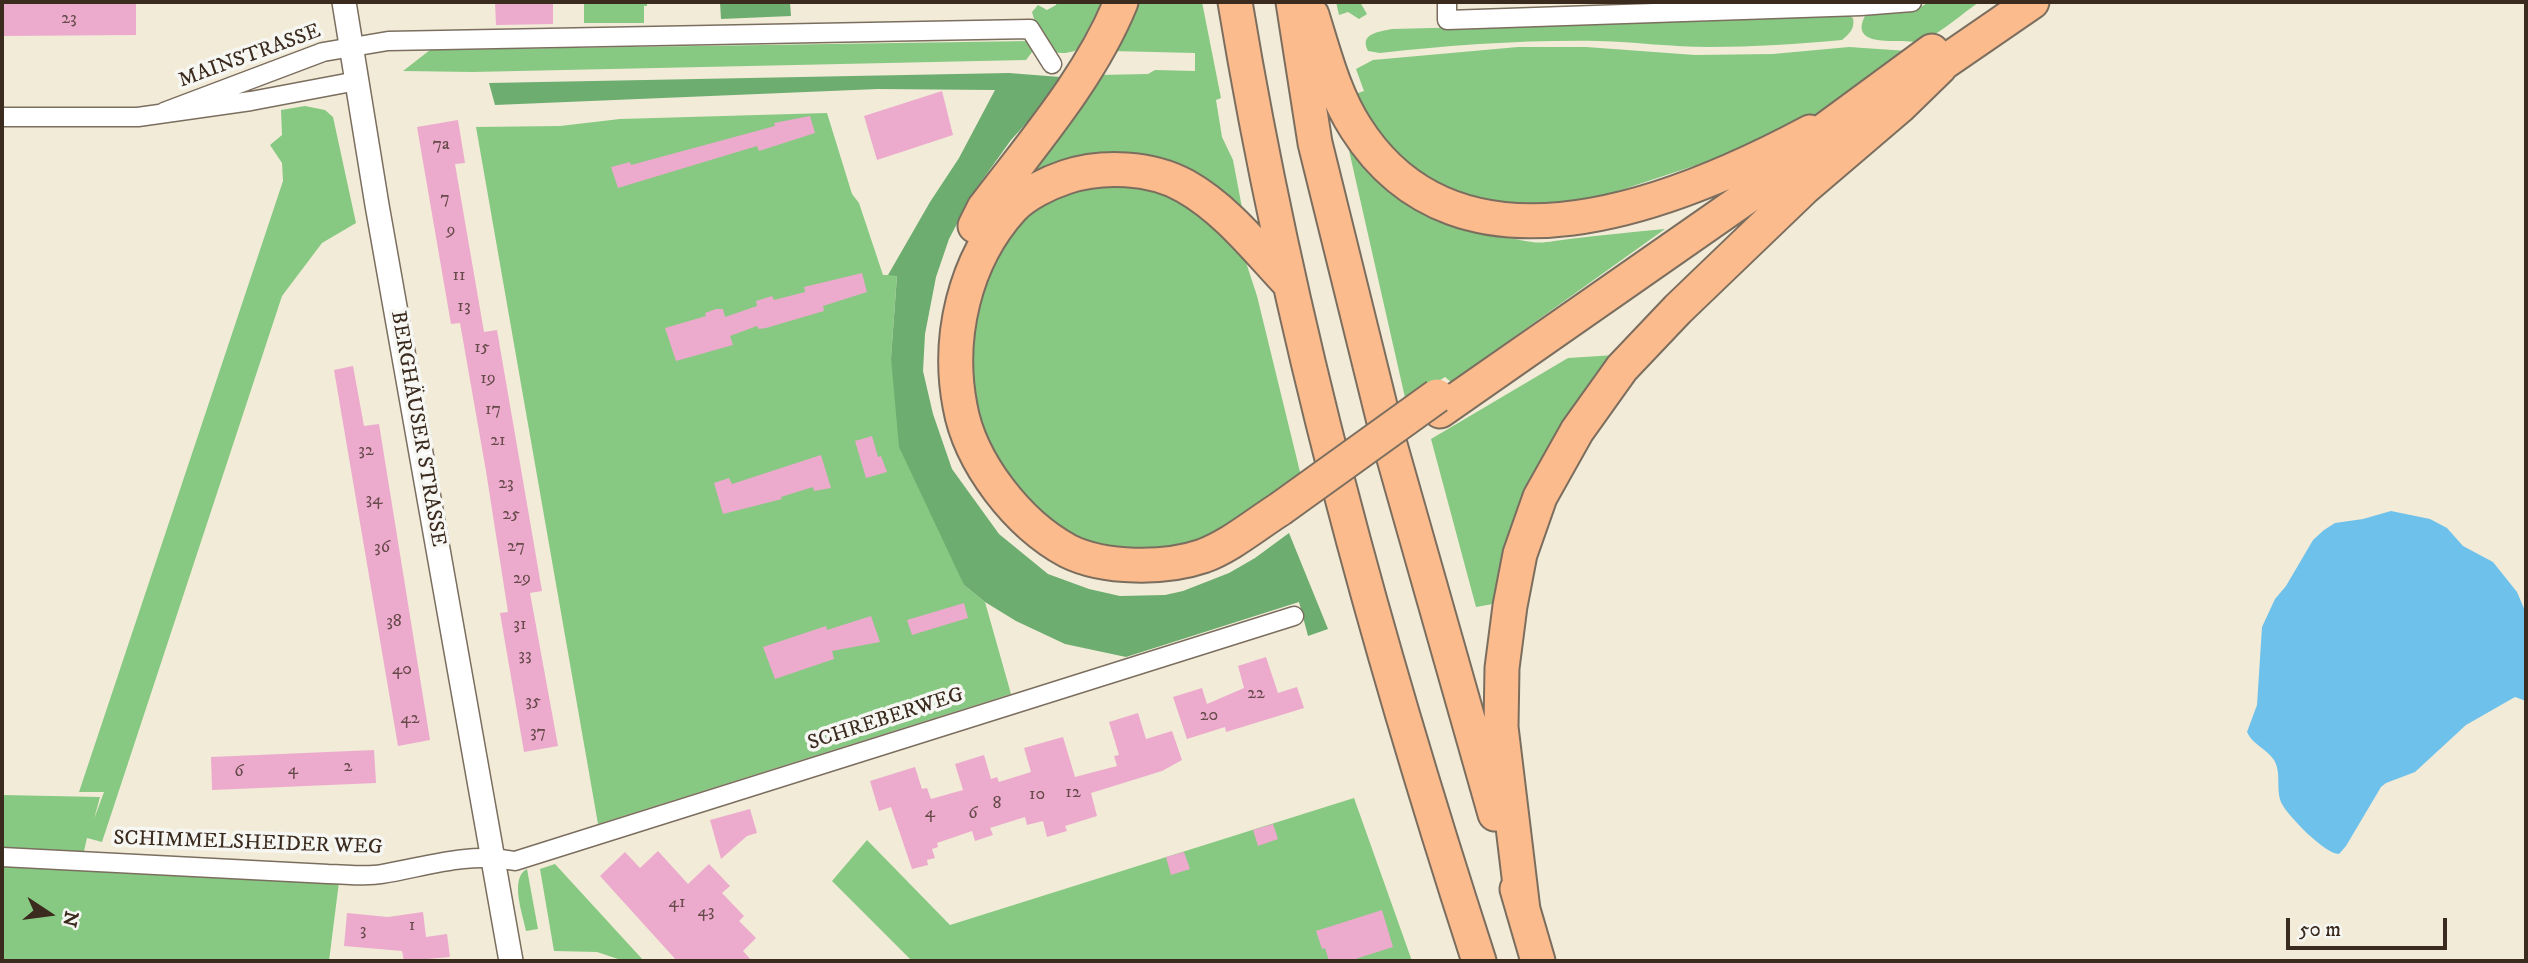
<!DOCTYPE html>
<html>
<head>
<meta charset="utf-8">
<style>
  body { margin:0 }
  #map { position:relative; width:2528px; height:963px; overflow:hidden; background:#f2ebd8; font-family:"IM FELL DW Pica",serif }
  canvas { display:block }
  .frame { position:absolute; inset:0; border:4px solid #3b2a1e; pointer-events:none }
  .north { position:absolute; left:14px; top:879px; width:70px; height:70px; -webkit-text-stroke:5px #f6f6f2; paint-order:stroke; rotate:103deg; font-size:19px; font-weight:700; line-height:28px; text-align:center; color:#3b2a1e }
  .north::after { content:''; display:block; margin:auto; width:24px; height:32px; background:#3b2a1e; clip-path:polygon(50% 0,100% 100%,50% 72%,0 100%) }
  .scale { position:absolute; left:2286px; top:918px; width:161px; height:32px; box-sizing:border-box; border:4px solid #3b2a1e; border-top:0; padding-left:9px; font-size:21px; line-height:24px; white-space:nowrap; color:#3b2a1e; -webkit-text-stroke:5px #f6f6f2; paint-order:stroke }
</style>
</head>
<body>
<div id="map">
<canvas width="2528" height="963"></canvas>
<div class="frame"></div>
<div class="north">N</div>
<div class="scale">50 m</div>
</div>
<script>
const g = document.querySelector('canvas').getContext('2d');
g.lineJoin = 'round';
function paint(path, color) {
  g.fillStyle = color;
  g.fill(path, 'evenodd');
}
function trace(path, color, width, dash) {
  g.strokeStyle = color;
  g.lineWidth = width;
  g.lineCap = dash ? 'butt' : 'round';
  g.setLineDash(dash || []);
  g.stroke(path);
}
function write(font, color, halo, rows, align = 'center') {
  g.font = font + ' "IM FELL DW Pica",serif';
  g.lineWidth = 7;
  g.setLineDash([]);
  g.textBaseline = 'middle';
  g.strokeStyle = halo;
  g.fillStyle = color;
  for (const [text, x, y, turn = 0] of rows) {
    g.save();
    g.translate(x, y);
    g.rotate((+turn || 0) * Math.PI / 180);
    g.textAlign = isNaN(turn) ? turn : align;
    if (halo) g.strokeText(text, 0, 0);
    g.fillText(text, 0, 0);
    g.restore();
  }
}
paint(new Path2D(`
  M 584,2 L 647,2 L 647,6 L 644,6 L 644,23 L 584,23 Z
  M 1057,2 L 1102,2 L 1077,50 C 1045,62 1039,37 1032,12 L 1038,5 L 1047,10 L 1056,5 Z
  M 1136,2 L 1202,2 L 1221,98 L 1216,100 L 1222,137 L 1233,160 L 1243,213 L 1127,154 C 1084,152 1049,164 1013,188 L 1097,75 L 1148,74 L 1155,70 L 1195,71 L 1195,53 L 1111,51 Z
  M 1336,2 L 1360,2 L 1367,14 L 1359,19 L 1348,12 L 1339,15 Z
  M 1929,2 L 1979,2 C 1962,14 1944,30 1925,40 C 1918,43 1906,41 1898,41 C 1883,41 1851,42 1865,16 C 1888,12 1907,17 1929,2 Z
  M 1844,13 L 1853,18 C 1855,29 1850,33 1842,40 C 1798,44 1754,47 1709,47 C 1672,47 1635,42 1598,41 C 1525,40 1452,45 1380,53 L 1368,51 C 1359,33 1379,32 1392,29 L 1713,21 Z
  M 1031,41 L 1035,48 L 1026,60 L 472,72 L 403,71 L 430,50 Z
  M 1518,47 L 1586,47 L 1695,55 L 1773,54 L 1849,47 L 1908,51 L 1827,110 L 1757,145 L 1603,196 L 1565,203 L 1516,206 L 1446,191 L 1397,155 L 1352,95 L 1364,91 L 1356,69 L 1373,60 Z
  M 305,106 L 325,110 L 333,117 L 356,223 L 322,243 L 282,296 L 102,842 L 87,838 L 82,860 L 340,874 L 329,961 L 2,961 L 2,795 L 100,797 L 94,819 L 104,792 L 79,792 L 283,181 L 282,163 L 270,145 L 282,135 L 281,110 Z
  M 827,113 L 852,194 L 859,203 L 883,275 L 897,275 L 891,358 L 964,585 L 985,602 L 1011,694 L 598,824 L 476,127 L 560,126 L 620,119 Z
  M 1348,146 C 1408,213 1445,228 1532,242 C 1543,244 1558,240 1569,239 C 1601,235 1633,232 1665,229 L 1451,382 L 1445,377 L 1406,402 Z
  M 1112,178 L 1170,190 L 1241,247 L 1257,296 L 1301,476 L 1210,540 L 1189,549 L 1085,548 L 1008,485 L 970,403 L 973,285 L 1035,202 Z
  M 1615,355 L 1512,541 L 1493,604 L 1476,607 L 1431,439 L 1568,358 Z
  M 1354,798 L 1412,961 L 912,961 L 832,881 L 867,840 L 950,925 Z
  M 555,864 L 644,961 L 624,961 L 597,952 L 554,951 L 540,869 Z
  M 527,869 L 538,929 L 526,931 C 523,915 509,878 527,869 Z`), '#87c982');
paint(new Path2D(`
  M 720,2 L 790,2 L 791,16 L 721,19 Z
  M 1009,73 L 1060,77 L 1039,109 L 1011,140 L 973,193 L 949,239 L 936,277 L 925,334 L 923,371 L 933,414 L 952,469 L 999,534 L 1048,574 L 1089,589 L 1120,596 L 1165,595 L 1183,591 L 1229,573 L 1255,558 L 1289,533 L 1328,629 L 1308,636 L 1299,602 L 1126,657 L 1065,644 L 1016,621 L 985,602 L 964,585 L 899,447 L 891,358 L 897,276 L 888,275 L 930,202 L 959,158 L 995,90 L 878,89 L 495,105 L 489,83 Z`), '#6dad70');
paint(new Path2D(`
  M 2391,511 L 2430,519 L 2447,528 L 2463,546 L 2493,562 L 2517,592 L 2526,613 L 2526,701 L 2515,697 L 2466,725 L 2415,772 L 2386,783 L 2381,787 L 2346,846 L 2339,854 C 2325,854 2289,817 2282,804 C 2275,791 2282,773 2274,760 C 2267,749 2252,744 2247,732 L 2257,705 L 2262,627 L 2275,599 L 2286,586 L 2313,540 L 2324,530 L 2335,523 L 2363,519 Z`), '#6ec1ea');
paint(new Path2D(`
  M 2,2 L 136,2 L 136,35 L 2,36 Z
  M 495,2 L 553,2 L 553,24 L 496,25 Z
  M 942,91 L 953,135 L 877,160 L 864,116 Z
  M 810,116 L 815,133 L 759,151 L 757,146 L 618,188 L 611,167 L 630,162 L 631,165 L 775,126 L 774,123 Z
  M 458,120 L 465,163 L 455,164 L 484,332 L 497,330 L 542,591 L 530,593 L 558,746 L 524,752 L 500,613 L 508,612 L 486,471 L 460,323 L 451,324 L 417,127 Z
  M 862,273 L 867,292 L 823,306 L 824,311 L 766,328 L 759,329 L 757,326 L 730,336 L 733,345 L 676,361 L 665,328 L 706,316 L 705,313 L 716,309 L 723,309 L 725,317 L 757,306 L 756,301 L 772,296 L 774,300 L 805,292 L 804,287 Z
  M 353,366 L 364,426 L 379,424 L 430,740 L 398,746 L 334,370 Z
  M 872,436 L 878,457 L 881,456 L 887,472 L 866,478 L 855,441 Z
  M 821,455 L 831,488 L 814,491 L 813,487 L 781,497 L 782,499 L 723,514 L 714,483 L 729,478 L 732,484 Z
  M 964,603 L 968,618 L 912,635 L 907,620 Z
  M 871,616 L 880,642 L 832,651 L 834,659 L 775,679 L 763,647 L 826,626 L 827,630 Z
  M 1266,657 L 1278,693 L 1297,687 L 1304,708 L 1226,732 L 1225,727 L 1187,739 L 1173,697 L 1202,688 L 1207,704 L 1244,688 L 1238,666 Z
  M 1138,713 L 1146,739 L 1172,731 L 1182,760 L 1162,771 L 1091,793 L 1097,816 L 1065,826 L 1067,831 L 1047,837 L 1043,821 L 1027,825 L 1025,817 L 990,828 L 993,835 L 975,841 L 972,831 L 937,843 L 938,847 L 932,849 L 935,858 L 927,860 L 928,865 L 912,869 L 891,807 L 879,811 L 870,781 L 915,767 L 922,789 L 927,788 L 931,799 L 963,790 L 955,764 L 984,755 L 991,779 L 997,777 L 999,782 L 1031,772 L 1024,748 L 1063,737 L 1075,777 L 1117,766 L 1114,756 L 1119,755 L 1109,722 Z
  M 374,750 L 376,783 L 212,790 L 211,757 Z
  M 750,809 L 757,833 L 747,836 L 721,859 L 710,820 Z
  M 1273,824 L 1278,839 L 1258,846 L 1253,830 Z
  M 658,851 L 688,884 L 709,864 L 730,886 L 722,893 L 744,916 L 739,921 L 756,938 L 743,951 L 752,961 L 677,961 L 600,876 L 625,852 L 640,868 Z
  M 1184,852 L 1190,869 L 1171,875 L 1166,857 Z
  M 1382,910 L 1393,947 L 1349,961 L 1329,961 L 1325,948 L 1322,949 L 1316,931 Z
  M 423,912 L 426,937 L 447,934 L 450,957 L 404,961 L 402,951 L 344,946 L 347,913 L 388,917 Z`), '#ecaacd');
const minor = new Path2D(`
  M 1447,2 L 1447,20 L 1861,6 L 1912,2
  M 164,112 L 323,52 L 388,41 L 1030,29 L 1052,64
  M 2,117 L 138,117 L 251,101 L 357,81
  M 2,857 L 328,874 C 346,874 365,877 382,874 C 429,866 466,852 515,861 L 1294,616`);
const tertiary = new Path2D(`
  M 344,2 L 377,205 L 511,961`);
const motorway = new Path2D(`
  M 1235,2 C 1289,328 1377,647 1479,961
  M 1293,2 L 1315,143 L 1387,434 L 1495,814
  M 1312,15 C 1324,53 1334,94 1356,128 C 1460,292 1677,203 1810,132
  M 1920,79 L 2032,2
  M 1815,137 L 1932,51
  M 975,226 L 984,208 C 1033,143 1090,78 1121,2
  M 1440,411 L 1840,132
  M 1280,509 C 1255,525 1230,546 1203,556 C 1165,569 1104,569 1068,551 C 1018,524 970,463 960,406 C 947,338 964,261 1012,208 C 1025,194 1048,183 1066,177 C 1102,165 1151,167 1185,186 C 1226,209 1257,249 1289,283
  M 1517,889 L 1538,961
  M 1523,910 L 1501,727 L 1502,668 L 1510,606 L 1520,554 L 1540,497 L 1577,431 L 1622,368 L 1678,309 L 1804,188 L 1900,106 L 1940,67`);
trace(minor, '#7b6e5f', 21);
trace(tertiary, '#7b6e5f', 26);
trace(motorway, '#7b6e5f', 37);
trace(minor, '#fff', 18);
trace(tertiary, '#fff', 23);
trace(motorway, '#fbbb8d', 33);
const motorwayBridge = new Path2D(`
  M 1280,509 L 1437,396`);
trace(motorwayBridge, '#7b6e5f', 37, []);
trace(motorwayBridge, '#fbbb8d', 33);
write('18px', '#674a4a', null, [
  ["23",69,19],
  ["7a",441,145],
  ["7",445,199],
  ["9",451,231],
  ["11",459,276],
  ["13",464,307],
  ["15",482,348],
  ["19",488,379],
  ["17",493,410],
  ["21",498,441],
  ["32",366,451],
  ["23",506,484],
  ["34",374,500],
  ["25",511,515],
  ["27",516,547],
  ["36",382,548],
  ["29",522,579],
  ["38",394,622],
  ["31",520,625],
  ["33",525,656],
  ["40",402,670],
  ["22",1256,694],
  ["35",533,702],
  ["20",1209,716],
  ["42",410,719],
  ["37",538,733],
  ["2",348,767],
  ["4",293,770],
  ["6",239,772],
  ["12",1073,793],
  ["10",1037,795],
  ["8",997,804],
  ["4",930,813],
  ["6",973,814],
  ["41",677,903],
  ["43",706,912],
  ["1",412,926],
  ["3",363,931]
]);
write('21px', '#3b2a1e', '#f6f6f2', [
  ["MAINSTRASSE",250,57,-20],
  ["BERGHÄUSER STRASSE",417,429,80],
  ["SCHREBERWEG",886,720,-18],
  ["SCHIMMELSHEIDER WEG",248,844,2]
]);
</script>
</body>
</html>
